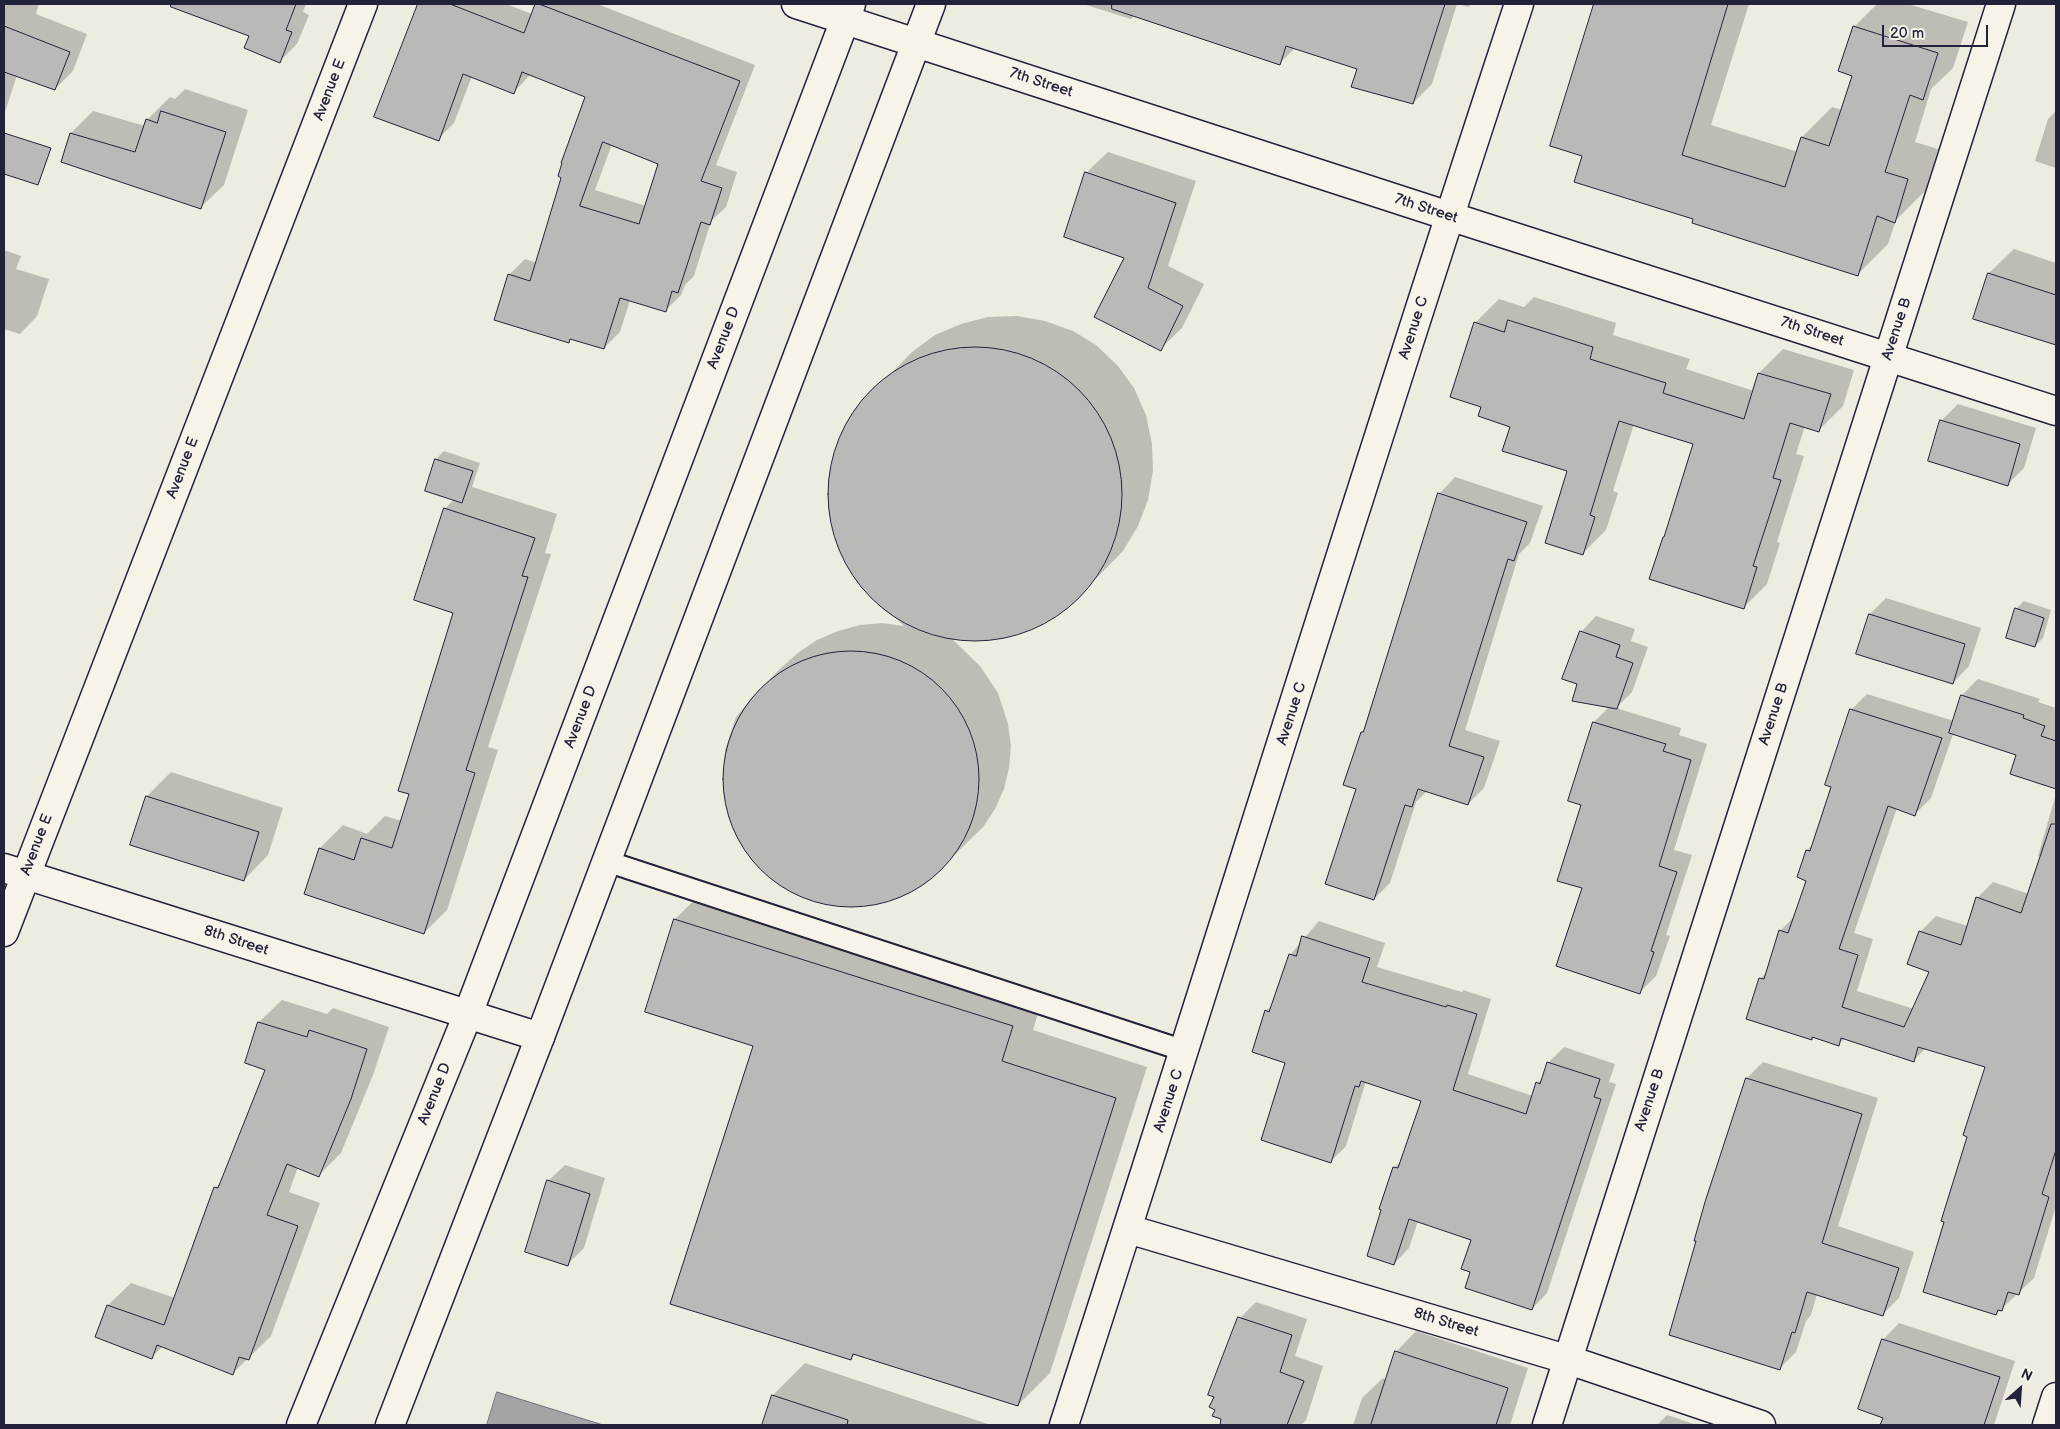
<!DOCTYPE html>
<html>
<head>
<meta charset="utf-8">
<style>
  body { margin:0 }
  #map { position:relative; width:2060px; height:1429px; overflow:hidden; background:#eeebe1; font-family:"Balsamiq Sans",sans-serif }
  canvas { display:block }
  .frame { position:absolute; inset:0; border:5px solid #22223b; pointer-events:none }
  .north { position:absolute; left:1995px; top:1364px; width:50px; height:50px; -webkit-text-stroke:4px #f7f3e8; paint-order:stroke; rotate:26deg; font-size:14px; font-weight:700; line-height:20px; text-align:center; color:#22223b }
  .north::after { content:''; display:block; margin:auto; width:18px; height:22px; background:#22223b; clip-path:polygon(50% 0,100% 100%,50% 72%,0 100%) }
  .scale { position:absolute; left:1882px; top:25px; width:106px; height:22px; box-sizing:border-box; border:2px solid #22223b; border-top:0; padding-left:6px; font-size:15px; line-height:18px; white-space:nowrap; color:#22223b; -webkit-text-stroke:4px #f7f3e8; paint-order:stroke }
</style>
</head>
<body>
<div id="map">
<canvas width="2060" height="1429"></canvas>
<div class="frame"></div>
<div class="north">N</div>
<div class="scale">20 m</div>
</div>
<script>
const g = document.querySelector('canvas').getContext('2d');
g.lineJoin = 'round';
function paint(path, color) {
  g.fillStyle = color;
  g.fill(path, 'evenodd');
}
function trace(path, color, width, dash) {
  g.strokeStyle = color;
  g.lineWidth = width;
  g.lineCap = dash ? 'butt' : 'round';
  g.setLineDash(dash || []);
  g.stroke(path);
}
function write(font, color, halo, rows, align = 'center') {
  g.font = font + ' "Balsamiq Sans",sans-serif';
  g.lineWidth = 4;
  g.setLineDash([]);
  g.textBaseline = 'middle';
  g.strokeStyle = halo;
  g.fillStyle = color;
  for (const [text, x, y, turn = 0] of rows) {
    g.save();
    g.translate(x, y);
    g.rotate((+turn || 0) * Math.PI / 180);
    g.textAlign = isNaN(turn) ? turn : align;
    if (halo) g.strokeText(text, 0, 0);
    g.fillText(text, 0, 0);
    g.restore();
  }
}
const water = new Path2D(`
  M 497,1392 L 603,1425 L 487,1425 Z`);
paint(water, '#a6a3a6');
trace(water, '#716f7b', 1);
paint(new Path2D(`
  M 4,4 L 39,4 L 36,14 L 87,34 L 73,71 L 55,89 L 17,75 L 4,115 Z
  M 224,4 L 306,4 L 303,12 L 309,15 L 297,44 L 280,61 L 251,35 L 218,23 Z
  M 420,4 L 506,4 L 532,14 L 537,4 L 597,4 L 755,65 L 716,165 L 737,172 L 726,207 L 711,221 L 694,276 L 685,285 L 681,295 L 665,311 L 630,300 L 620,332 L 604,348 L 572,338 L 568,342 L 509,275 L 525,259 L 537,263 L 587,97 L 531,74 L 514,92 L 472,76 L 454,123 L 438,139 L 376,116 ZM 612,144 L 659,163 L 646,206 L 595,190 Z
  M 1083,4 L 1457,4 L 1432,84 L 1413,103 L 1358,69 L 1295,48 L 1280,63 L 1135,15 L 1131,19 Z
  M 1458,4 L 1472,4 L 1468,7 Z
  M 1595,4 L 1749,4 L 1711,125 L 1798,152 L 1802,137 L 1832,107 L 1842,110 L 1854,75 L 1854,27 L 1877,4 L 1908,4 L 1968,22 L 1953,68 L 1931,89 L 1915,142 L 1938,149 L 1925,191 L 1896,220 L 1888,244 L 1858,274 L 1695,218 L 1583,155 L 1552,145 Z
  M 185,89 L 248,110 L 224,185 L 201,207 L 71,133 L 93,111 L 145,126 L 147,120 L 170,97 L 175,99 Z
  M 2056,111 L 2056,168 L 2035,161 L 2048,119 Z
  M 1108,152 L 1196,181 L 1168,266 L 1204,284 L 1182,328 L 1160,349 L 1126,257 L 1086,173 Z
  M 2014,249 L 2056,263 L 2056,344 L 1975,318 L 1989,273 Z
  M 4,250 L 21,256 L 16,269 L 49,279 L 37,316 L 20,334 L 4,329 Z
  M 1534,297 L 1616,323 L 1613,335 L 1690,359 L 1686,369 L 1754,391 L 1759,373 L 1783,349 L 1854,370 L 1843,406 L 1819,430 L 1805,426 L 1796,454 L 1804,456 L 1777,542 L 1780,543 L 1767,584 L 1743,608 L 1666,535 L 1694,443 L 1634,424 L 1613,491 L 1618,493 L 1606,530 L 1582,554 L 1568,470 L 1482,406 L 1475,323 L 1499,299 L 1524,307 Z
  M 1017,316 L 1045,321 L 1073,331 L 1096,345 L 1118,366 L 1134,388 L 1146,415 L 1152,444 L 1153,471 L 1148,500 L 1138,526 L 1123,551 L 1071,604 L 1048,620 L 1021,632 L 993,639 L 966,639 L 950,637 L 980,666 L 998,693 L 1008,724 L 1011,746 L 1009,768 L 1004,789 L 995,809 L 983,827 L 927,882 L 907,894 L 886,901 L 864,904 L 841,904 L 807,896 L 769,873 L 753,857 L 735,828 L 725,795 L 724,772 L 725,750 L 736,717 L 750,700 L 782,667 L 799,652 L 817,640 L 838,631 L 860,625 L 882,623 L 904,626 L 866,590 L 850,568 L 838,541 L 831,513 L 830,485 L 835,456 L 844,430 L 860,405 L 912,352 L 935,335 L 961,324 L 988,317 Z
  M 1958,404 L 2036,428 L 2024,468 L 2007,485 L 1941,421 Z
  M 444,451 L 480,463 L 472,487 L 557,514 L 545,553 L 551,554 L 488,747 L 498,750 L 447,910 L 424,933 L 320,848 L 343,825 L 367,834 L 385,816 L 402,821 L 411,793 L 454,612 L 445,509 L 454,499 L 436,459 Z
  M 1455,477 L 1543,506 L 1530,543 L 1519,554 L 1465,730 L 1500,741 L 1484,788 L 1468,804 L 1427,791 L 1416,802 L 1390,883 L 1374,899 L 1358,788 L 1362,732 L 1366,728 L 1439,494 Z
  M 1886,598 L 1981,628 L 1969,666 L 1953,683 L 1870,614 Z
  M 2024,601 L 2051,610 L 2043,638 L 2035,646 L 2016,609 Z
  M 1596,616 L 1635,629 L 1631,641 L 1648,647 L 1632,692 L 1616,708 L 1681,728 L 1679,735 L 1707,744 L 1674,850 L 1692,855 L 1666,935 L 1670,936 L 1656,976 L 1640,992 L 1583,888 L 1582,804 L 1570,801 L 1594,722 L 1610,706 L 1578,683 L 1581,632 Z
  M 1978,679 L 2040,699 L 2038,702 L 2056,708 L 2056,788 L 2011,773 L 2018,754 L 1953,734 L 1931,798 L 1915,814 L 1897,808 L 1854,933 L 1873,939 L 1857,991 L 1914,1009 L 1930,971 L 1920,932 L 1936,916 L 1968,926 L 1977,898 L 1993,882 L 2029,894 L 2041,857 L 2038,856 L 2056,794 L 2056,1206 L 2034,1278 L 1996,1314 L 1946,1221 L 1987,1066 L 1926,1048 L 1914,1060 L 1845,1038 L 1839,1044 L 1813,1036 L 1811,1038 L 1760,979 L 1768,971 L 1780,931 L 1796,915 L 1808,880 L 1798,877 L 1807,850 L 1814,843 L 1833,787 L 1851,710 L 1867,694 L 1954,721 L 1962,695 Z
  M 171,772 L 283,808 L 268,855 L 244,880 L 132,844 L 147,796 Z
  M 707,888 L 1044,994 L 1033,1030 L 1147,1067 L 1050,1373 L 1018,1405 L 856,1353 L 851,1359 L 754,1045 L 675,919 Z
  M 1319,921 L 1385,943 L 1377,967 L 1462,992 L 1463,990 L 1491,999 L 1468,1074 L 1533,1096 L 1537,1083 L 1544,1077 L 1548,1063 L 1564,1047 L 1615,1064 L 1609,1082 L 1616,1084 L 1547,1293 L 1532,1309 L 1472,1272 L 1472,1240 L 1418,1221 L 1409,1248 L 1394,1264 L 1394,1168 L 1402,1160 L 1422,1100 L 1366,1081 L 1346,1146 L 1331,1161 L 1266,1011 L 1274,1003 L 1290,955 Z
  M 282,1000 L 327,1014 L 333,1008 L 389,1027 L 373,1075 L 341,1153 L 319,1175 L 298,1167 L 289,1192 L 320,1203 L 271,1336 L 233,1373 L 163,1346 L 152,1357 L 97,1336 L 108,1305 L 131,1283 L 175,1298 L 215,1188 L 223,1180 L 267,1069 L 259,1022 Z
  M 1763,1062 L 1878,1098 L 1838,1226 L 1914,1252 L 1899,1298 L 1882,1315 L 1817,1294 L 1811,1315 L 1806,1321 L 1796,1352 L 1779,1369 L 1747,1078 Z
  M 565,1165 L 605,1178 L 584,1248 L 568,1264 L 548,1181 Z
  M 1256,1302 L 1307,1319 L 1295,1356 L 1323,1366 L 1306,1420 L 1301,1425 L 1221,1425 L 1223,1418 L 1217,1409 L 1216,1396 L 1240,1318 Z
  M 1899,1323 L 2015,1361 L 1994,1425 L 1892,1425 L 1883,1422 L 1885,1417 L 1883,1340 Z
  M 1416,1331 L 1528,1368 L 1510,1425 L 1353,1425 L 1362,1398 L 1383,1378 L 1387,1380 L 1396,1352 Z
  M 805,1363 L 991,1425 L 763,1425 L 773,1395 Z
  M 1667,1415 L 1697,1425 L 1657,1425 Z`), '#0003');
const building = new Path2D(`
  M 171,4 L 296,4 L 286,30 L 292,32 L 280,63 L 244,48 L 249,36 L 171,7 Z
  M 418,4 L 450,4 L 524,33 L 535,4 L 539,4 L 740,81 L 701,181 L 722,188 L 710,225 L 701,222 L 678,293 L 672,291 L 666,312 L 620,298 L 604,349 L 570,339 L 569,343 L 494,320 L 508,274 L 530,281 L 561,178 L 558,176 L 562,163 L 561,163 L 585,97 L 522,72 L 514,94 L 463,74 L 439,141 L 374,117 ZM 603,142 L 658,164 L 639,224 L 580,206 Z
  M 1112,4 L 1445,4 L 1413,104 L 1351,87 L 1357,69 L 1286,46 L 1280,65 L 1112,9 Z
  M 1594,4 L 1728,4 L 1682,155 L 1785,187 L 1801,137 L 1829,146 L 1852,76 L 1838,71 L 1853,26 L 1938,53 L 1923,100 L 1910,95 L 1885,172 L 1908,179 L 1895,223 L 1877,216 L 1858,276 L 1692,223 L 1693,219 L 1574,182 L 1582,156 L 1550,146 Z
  M 4,26 L 70,52 L 55,90 L 4,72 Z
  M 161,111 L 226,132 L 201,209 L 61,162 L 70,133 L 135,152 L 146,119 L 157,123 Z
  M 4,133 L 51,148 L 38,185 L 4,174 Z
  M 1085,172 L 1176,203 L 1148,288 L 1183,306 L 1161,351 L 1094,317 L 1124,258 L 1064,237 Z
  M 1988,273 L 2056,295 L 2056,345 L 1973,319 Z
  M 1508,320 L 1593,347 L 1590,359 L 1666,383 L 1663,393 L 1744,419 L 1758,373 L 1831,394 L 1819,432 L 1790,423 L 1773,478 L 1781,480 L 1753,566 L 1757,567 L 1744,609 L 1649,579 L 1663,537 L 1664,537 L 1693,444 L 1619,421 L 1590,515 L 1595,517 L 1583,555 L 1545,543 L 1567,471 L 1502,451 L 1510,427 L 1478,416 L 1481,407 L 1450,397 L 1474,322 L 1504,332 Z
  M828 494a147 147 0 1 1 294 0a147 147 0 1 1-294 0Z
  M 1940,420 L 2020,444 L 2008,486 L 1928,461 Z
  M 435,459 L 473,471 L 462,503 L 425,491 Z
  M 1438,493 L 1527,522 L 1514,561 L 1508,559 L 1449,746 L 1484,757 L 1468,805 L 1418,789 L 1412,807 L 1405,805 L 1374,900 L 1325,884 L 1356,789 L 1343,785 L 1361,732 L 1363,732 Z
  M 444,508 L 535,538 L 522,576 L 528,577 L 466,770 L 475,773 L 424,934 L 304,894 L 319,848 L 354,860 L 361,838 L 392,848 L 409,794 L 398,791 L 453,613 L 414,600 Z
  M 2015,608 L 2044,618 L 2035,647 L 2006,638 Z
  M 1869,614 L 1965,644 L 1953,684 L 1856,654 Z
  M 1580,631 L 1620,645 L 1616,657 L 1633,663 L 1617,709 L 1572,701 L 1577,684 L 1562,679 Z
  M723 779a128 128 0 1 1 256 0a128 128 0 1 1-256 0Z
  M 1961,695 L 2024,715 L 2023,718 L 2045,726 L 2041,736 L 2056,741 L 2056,789 L 2010,774 L 2016,755 L 1949,733 Z
  M 1850,709 L 1942,738 L 1915,816 L 1888,806 L 1839,949 L 1858,955 L 1842,1007 L 1904,1027 L 1929,972 L 1907,964 L 1919,931 L 1961,945 L 1976,897 L 2021,913 L 2051,824 L 2056,824 L 2056,1150 L 2042,1194 L 2049,1197 L 2019,1295 L 2008,1292 L 2002,1311 L 1998,1310 L 1996,1315 L 1923,1292 L 1944,1222 L 1941,1221 L 1967,1137 L 1963,1135 L 1985,1067 L 1918,1047 L 1914,1062 L 1841,1038 L 1839,1046 L 1812,1037 L 1812,1040 L 1746,1019 L 1759,978 L 1764,979 L 1779,930 L 1788,933 L 1806,881 L 1797,877 L 1806,850 L 1810,851 L 1831,787 L 1825,785 Z
  M 1593,722 L 1666,744 L 1663,751 L 1691,760 L 1659,866 L 1677,872 L 1651,951 L 1654,952 L 1640,994 L 1556,966 L 1582,888 L 1557,881 L 1581,805 L 1568,801 Z
  M 146,796 L 259,832 L 244,881 L 130,845 Z
  M 674,919 L 1013,1026 L 1002,1061 L 1116,1098 L 1018,1406 L 853,1354 L 851,1360 L 670,1304 L 753,1046 L 645,1012 Z
  M 1302,936 L 1370,958 L 1362,982 L 1446,1007 L 1447,1005 L 1477,1014 L 1453,1090 L 1526,1114 L 1536,1082 L 1540,1084 L 1547,1062 L 1600,1079 L 1594,1097 L 1601,1099 L 1532,1310 L 1465,1288 L 1470,1272 L 1461,1269 L 1471,1240 L 1409,1219 L 1394,1265 L 1367,1256 L 1381,1210 L 1379,1209 L 1393,1167 L 1398,1168 L 1421,1101 L 1361,1081 L 1359,1087 L 1355,1086 L 1331,1163 L 1261,1140 L 1285,1063 L 1252,1052 L 1265,1010 L 1269,1012 L 1289,954 L 1296,956 Z
  M 258,1022 L 307,1037 L 309,1030 L 367,1049 L 351,1099 L 319,1177 L 287,1164 L 267,1215 L 298,1226 L 249,1360 L 239,1357 L 233,1375 L 157,1345 L 152,1359 L 95,1337 L 107,1305 L 164,1325 L 214,1187 L 218,1188 L 265,1070 L 245,1063 Z
  M 1746,1078 L 1862,1114 L 1822,1243 L 1899,1268 L 1883,1316 L 1807,1292 L 1795,1333 L 1792,1332 L 1780,1370 L 1669,1335 L 1696,1241 L 1694,1241 L 1705,1202 Z
  M 547,1180 L 590,1194 L 568,1266 L 525,1252 Z
  M 1238,1317 L 1292,1335 L 1280,1372 L 1304,1381 L 1287,1425 L 1220,1425 L 1221,1419 L 1212,1416 L 1215,1410 L 1209,1407 L 1214,1397 L 1208,1395 Z
  M 1882,1339 L 2000,1377 L 1984,1425 L 1880,1425 L 1883,1418 L 1858,1409 Z
  M 1395,1351 L 1508,1388 L 1496,1425 L 1371,1425 Z
  M 772,1395 L 848,1420 L 847,1425 L 762,1425 Z`);
paint(building, '#bbb8b7');
trace(building, '#22223b', 1);
const service = new Path2D(`
  M 606,861 L 1185,1051`);
const minor = new Path2D(`
  M 4,868 L 540,1037
  M 4,932 L 363,4
  M 1128,1229 L 1566,1359 L 1761,1425
  M 1064,1425 C 1217,952 1363,476 1519,4
  M 1547,1425 L 2001,4`);
const tertiary = new Path2D(`
  M 796,4 L 1449,216 L 2056,411
  M 301,1425 L 468,1014 L 851,4
  M 390,1425 L 540,1037 L 931,4
  M 2047,1425 L 2056,1397`);
trace(service, '#22223b', 24);
trace(minor, '#22223b', 31);
trace(tertiary, '#22223b', 31);
trace(service, '#f7f3e8', 20);
trace(minor, '#f7f3e8', 28);
trace(tertiary, '#f7f3e8', 28);
write('15px', '#22223b', '#f7f3e8', [
  ["7th Street",1041,83,18],
  ["Avenue E",330,90,-69],
  ["7th Street",1426,209,18],
  ["Avenue C",1414,328,-72],
  ["Avenue B",1897,329,-72],
  ["7th Street",1812,332,18],
  ["Avenue D",724,338,-69],
  ["Avenue E",183,468,-69],
  ["Avenue C",1292,714,-72],
  ["Avenue B",1774,714,-72],
  ["Avenue D",581,717,-69],
  ["Avenue E",37,845,-69],
  ["8th Street",236,941,18],
  ["Avenue D",435,1094,-68],
  ["Avenue B",1650,1100,-72],
  ["Avenue C",1169,1101,-72],
  ["8th Street",1446,1323,17]
]);
</script>
</body>
</html>
